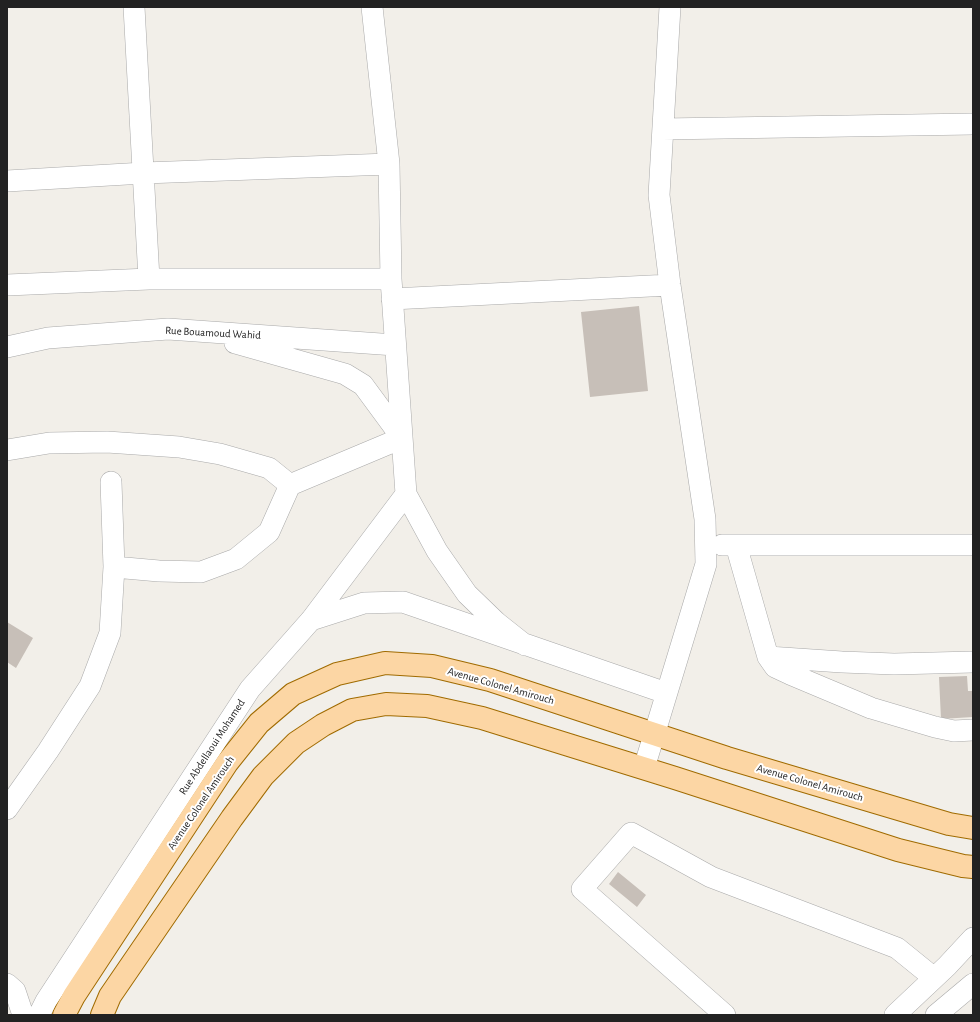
<!DOCTYPE html>
<html>
<head>
<meta charset="utf-8">
<style>
  body { margin:0 }
  #map { position:relative; width:980px; height:1022px; overflow:hidden; background:#f2efe9; font-family:"Alegreya Sans",sans-serif }
  canvas { display:block }
  .frame { position:absolute; inset:0; border:8px solid #222; pointer-events:none }
</style>
</head>
<body>
<div id="map">
<canvas width="980" height="1022"></canvas>
<div class="frame"></div>
</div>
<script>
const g = document.querySelector('canvas').getContext('2d');
g.lineJoin = 'round';
function paint(path, color) {
  g.fillStyle = color;
  g.fill(path, 'evenodd');
}
function trace(path, color, width, dash) {
  g.strokeStyle = color;
  g.lineWidth = width;
  g.lineCap = dash ? 'butt' : 'round';
  g.setLineDash(dash || []);
  g.stroke(path);
}
function write(font, color, halo, rows, align = 'center') {
  g.font = font + ' "Alegreya Sans",sans-serif';
  g.lineWidth = 4;
  g.setLineDash([]);
  g.textBaseline = 'middle';
  g.strokeStyle = halo;
  g.fillStyle = color;
  for (const [text, x, y, turn = 0] of rows) {
    g.save();
    g.translate(x, y);
    g.rotate((+turn || 0) * Math.PI / 180);
    g.textAlign = isNaN(turn) ? turn : align;
    if (halo) g.strokeText(text, 0, 0);
    g.fillText(text, 0, 0);
    g.restore();
  }
}
paint(new Path2D(`
  M 639,306 L 648,391 L 590,397 L 581,312 Z
  M 7,622 L 33,638 L 16,668 L 7,662 Z
  M 967,676 L 968,691 L 973,691 L 973,717 L 941,719 L 939,677 Z
  M 618,872 L 646,895 L 637,907 L 609,884 Z`), '#c7bfb8');
const minor = new Path2D(`
  M 134,7 L 149,279
  M 372,7 L 389,164 L 391,279 L 406,494 L 437,551 L 467,594 L 496,622 L 525,645
  M 663,129 L 973,124
  M 7,181 L 144,173 L 389,164
  M 7,285 L 149,279 L 391,279
  M 392,299 L 670,285
  M 235,343 L 345,374 L 363,385 L 402,438 L 290,485
  M 7,347 L 48,338 L 168,329 L 395,345
  M 7,450 L 49,443 L 107,442 L 179,447 L 220,454 L 269,468 L 290,485 L 269,532 L 236,559 L 201,572 L 159,571 L 114,567
  M 722,545 L 973,545
  M 736,545 L 768,657 L 775,667 L 790,674 L 871,708 L 935,727 L 954,731 L 973,730
  M 311,620 L 364,603 L 403,602 L 666,693
  M 768,657 L 842,662 L 894,664 L 973,662
  M 644,768 L 706,564 L 705,519 L 670,285 L 659,195 L 670,7
  M 7,809 L 48,751 L 90,686 L 110,633 L 114,567 L 111,482
  M 7,984 L 15,991 L 23,1015
  M 39,1015 L 46,1001 L 250,689 L 311,620 L 406,494
  M 725,1015 L 582,889 L 631,833 L 711,877 L 897,948 L 934,978
  M 895,1015 L 947,966 L 973,938
  M 936,1015 L 973,984`);
const major = new Path2D(`
  M 64,1015 L 74,996 L 227,763 L 259,723 L 293,694 L 337,674 L 385,663 L 432,666 L 490,680 L 727,758 L 949,824 L 973,828
  M 102,1015 L 110,996 L 232,818 L 263,776 L 296,743 L 323,725 L 352,710 L 386,704 L 427,706 L 482,718 L 675,778 L 898,850 L 963,866 L 973,867`);
trace(minor, '#a9a9a9', 22);
trace(major, '#a06b00', 24);
trace(minor, '#fff', 21);
trace(major, '#fcd6a4', 22);
write('11px', '#222', '#fff', [
  ["Rue Bouamoud Wahid",213,333,3],
  ["Avenue Colonel Amirouch",501,686,16],
  ["Rue Abdellaoui Mohamed",212,747,-57],
  ["Avenue Colonel Amirouch",810,783,16],
  ["Avenue Colonel Amirouch",201,803,-56]
]);
</script>
</body>
</html>
